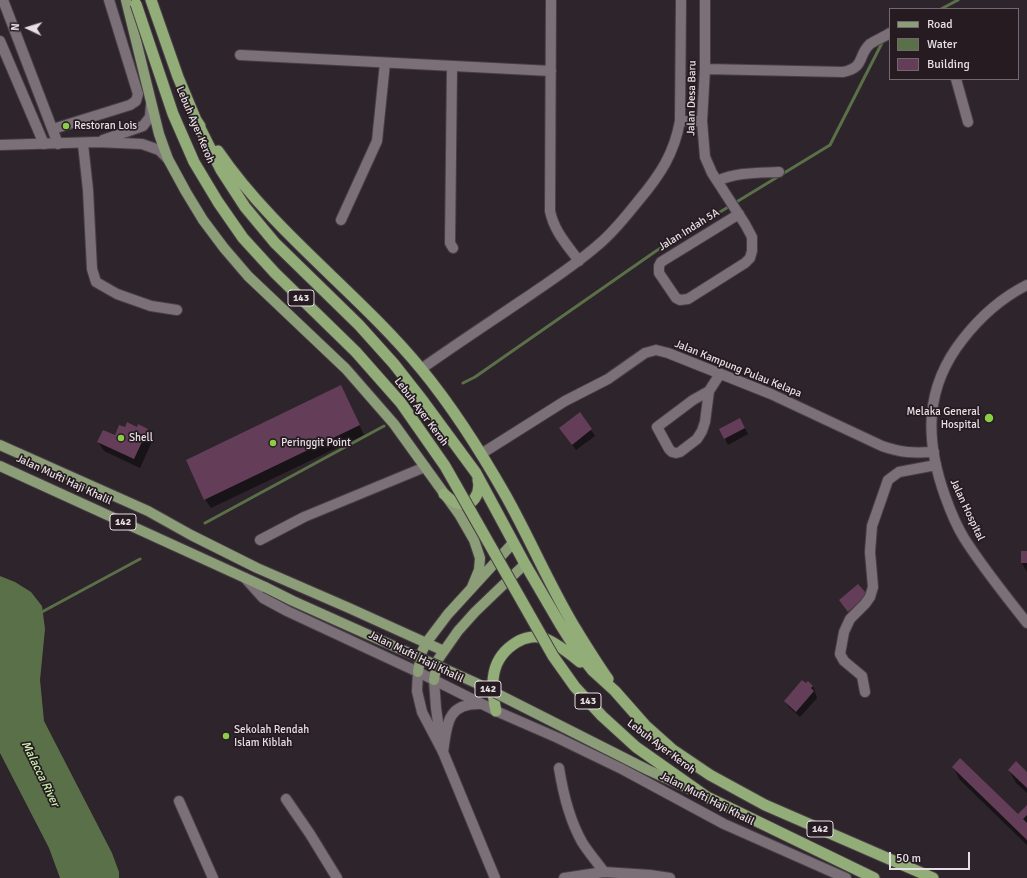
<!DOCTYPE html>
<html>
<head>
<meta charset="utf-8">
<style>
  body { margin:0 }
  #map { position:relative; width:1027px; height:878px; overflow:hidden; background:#2e242b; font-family:Signika,sans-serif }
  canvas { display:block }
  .legend { position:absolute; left:889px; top:8px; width:130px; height:72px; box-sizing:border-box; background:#251b21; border:1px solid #72696f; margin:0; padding:5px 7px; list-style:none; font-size:12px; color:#e6dfe3 }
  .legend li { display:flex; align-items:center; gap:8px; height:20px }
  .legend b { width:20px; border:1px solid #72696f }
  .north { position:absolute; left:8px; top:8px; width:40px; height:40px; -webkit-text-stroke:3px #251b21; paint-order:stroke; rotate:274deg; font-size:11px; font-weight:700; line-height:16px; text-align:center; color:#e6dfe3 }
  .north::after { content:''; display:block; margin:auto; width:14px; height:18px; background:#e6dfe3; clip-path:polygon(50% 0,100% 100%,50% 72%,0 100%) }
  .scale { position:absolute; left:889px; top:852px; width:81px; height:18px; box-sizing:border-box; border:2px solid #e6dfe3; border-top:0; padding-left:5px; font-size:12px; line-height:14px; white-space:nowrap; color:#e6dfe3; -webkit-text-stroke:3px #251b21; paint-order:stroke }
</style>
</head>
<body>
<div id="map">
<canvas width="1027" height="878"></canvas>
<ul class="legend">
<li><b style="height:5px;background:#8c9e78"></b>Road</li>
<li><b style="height:11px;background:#5a7048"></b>Water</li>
<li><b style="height:11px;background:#643e59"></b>Building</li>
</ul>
<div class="north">N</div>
<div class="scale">50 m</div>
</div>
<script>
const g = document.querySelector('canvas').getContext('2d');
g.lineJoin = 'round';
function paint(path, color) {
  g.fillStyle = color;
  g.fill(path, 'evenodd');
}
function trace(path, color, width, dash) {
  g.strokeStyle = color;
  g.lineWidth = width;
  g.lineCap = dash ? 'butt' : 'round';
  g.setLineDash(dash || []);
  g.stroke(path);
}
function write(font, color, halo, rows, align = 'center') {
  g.font = font + ' Signika,sans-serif';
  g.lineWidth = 3.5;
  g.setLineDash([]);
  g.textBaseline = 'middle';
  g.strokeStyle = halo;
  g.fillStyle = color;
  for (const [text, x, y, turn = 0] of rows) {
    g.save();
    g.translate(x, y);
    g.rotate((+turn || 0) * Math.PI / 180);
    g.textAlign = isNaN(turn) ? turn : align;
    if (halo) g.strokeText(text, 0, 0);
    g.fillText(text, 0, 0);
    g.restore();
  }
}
paint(new Path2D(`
  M 0,576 L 15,582 L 31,592 L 42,606 L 45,629 L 40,680 L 44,721 L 112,853 L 119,872 L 119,878 L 60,878 L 49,848 L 0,753 Z`), '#5a7048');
paint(new Path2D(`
  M 346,396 L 364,435 L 211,508 L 205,499 Z
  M 580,414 L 595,436 L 576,450 L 564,434 Z
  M 740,419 L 748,434 L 728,445 L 725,439 Z
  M 138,428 L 147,430 L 153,439 L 140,468 L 104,451 L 98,442 L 115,437 L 125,429 Z
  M 1027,552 L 1027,572 L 1022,563 Z
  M 867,596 L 852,617 L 840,600 Z
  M 813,686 L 817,698 L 800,717 L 789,707 L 785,701 Z
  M 953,767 L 1021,820 L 1027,806 L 1027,845 L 960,780 Z
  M 1009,770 L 1027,774 L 1027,793 L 1016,783 Z`), '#0007');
trace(new Path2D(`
  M 941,9 L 958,0
  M 463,383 L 475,377 L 656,251 L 830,145 L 883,41
  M 205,523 L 384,426
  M 40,613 L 140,559`), '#5a7048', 3);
paint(new Path2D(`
  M 341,385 L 360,425 L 204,500 L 186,460 Z
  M 580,412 L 592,429 L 572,445 L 559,428 Z
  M 740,418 L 745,428 L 724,439 L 719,429 Z
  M 127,422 L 137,427 L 138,424 L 148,429 L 134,459 L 97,442 L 103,430 L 115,435 L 119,425 L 125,427 Z
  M 1021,551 L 1027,551 L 1027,563 L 1021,563 Z
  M 858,584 L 868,595 L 848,612 L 839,600 Z
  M 802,680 L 806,683 L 808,681 L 813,686 L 811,688 L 814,691 L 796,712 L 784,701 Z
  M 960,758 L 1018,814 L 1027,805 L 1027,815 L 1023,819 L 1027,823 L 1027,840 L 952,767 Z
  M 1016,761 L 1027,772 L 1027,788 L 1008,770 Z`), '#643e59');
const minor = new Path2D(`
  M 3,0 L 58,144
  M 551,0 L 550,211 C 554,231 567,245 579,261
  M 705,0 L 705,69 L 702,121 L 705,157 L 712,173 L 745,224 L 752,237 L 752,251 L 750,258 L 745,263 L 688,299 L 680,300 L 676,298 L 659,273 L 659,266 L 661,262 L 739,214
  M 0,41 L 44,144
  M 240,55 L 551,71
  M 452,66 L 450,243 L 453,248
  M 705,69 L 843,72 C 866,67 857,56 870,44 C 876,40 884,37 890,33
  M 956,79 L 968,122
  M 680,121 L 702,121
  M 53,129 L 130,105 L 136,101 L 138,94 L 109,0
  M 83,144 L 88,190 L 92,269 L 96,282 L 117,294 L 151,306 L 177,310
  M 717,181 C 738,172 757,173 779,172
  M 341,220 L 377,141 L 385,63
  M 421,369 C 455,345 490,322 524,299 C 549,282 575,265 598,245 C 614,232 626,216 639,200 C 660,175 674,154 680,121 L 681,0
  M 709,391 L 693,400 L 657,427 L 669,449 L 672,452 L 676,453 L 680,452 L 697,439 L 702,431 L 705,422 L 709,391 L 720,374
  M 481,454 L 565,401 L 608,379 L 645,353 L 656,350 L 668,353 L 771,394 L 882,446 C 902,453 912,453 934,452
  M 260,540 L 304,517 L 425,467
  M 865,692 L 862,676 L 844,661 L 840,654 L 844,632 L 850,619 L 865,604 L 870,597 L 873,587 L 870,552 L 872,526 L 888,480 L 899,472 L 936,465
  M 559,768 C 563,793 569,819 582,842 C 588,852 597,862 604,872
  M 286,799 L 310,834 L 337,878
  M 179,801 L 213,878`);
const tertiary = new Path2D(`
  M 103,140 L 143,126 L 150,117 L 151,105
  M 0,145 L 97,142 L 142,144 L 159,150 L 168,159
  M 1027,285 C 1001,298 981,316 963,339 C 924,388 925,440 945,496 C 950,510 956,525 964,538 C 983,568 1005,595 1027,623
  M 418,672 L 417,691 L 422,712 L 443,752 L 495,878
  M 434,680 L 436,708 L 441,744
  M 564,878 L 604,872 L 650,875 L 670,878`);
const secondary = new Path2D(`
  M 245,578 L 263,598 L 287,611 L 418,672 L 496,711 L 558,738 L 622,769 L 724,824 L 846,878
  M 443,752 C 447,726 446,703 480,704`);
const primary = new Path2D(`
  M 126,0 L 159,134 L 168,159 L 186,192 L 203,220 L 224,248 L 248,276 L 346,369 L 394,424 L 425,467 L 459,514 L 474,540 L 480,558 L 479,570 L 472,587
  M 0,445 L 148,511 L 191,535 L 257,568 L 349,608 L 444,651
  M 0,466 L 265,587
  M 418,672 L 421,654 L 426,643 L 448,614 L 513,543
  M 434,680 L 437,661 L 458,631 L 475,612 L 525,564`);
const trunk = new Path2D(`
  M 151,0 L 178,77 L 196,120 L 200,126
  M 196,120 L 221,170 L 245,207 L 275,243 L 359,325 L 394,364 L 423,401 L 476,473 L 525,564 L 560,624 L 577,651 L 593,671 L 615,691 L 645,725 L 673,750 L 710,775 L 765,805 L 933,878
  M 218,151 C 275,234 358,292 422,370 C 454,409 481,452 506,496 C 530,539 549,584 574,626 C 585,644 596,662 608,679
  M 444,494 C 449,498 452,502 458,503 C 473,509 481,492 478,480
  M 496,711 C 490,684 490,658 517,642 C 525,637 537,635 546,639 C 558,644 570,654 580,662
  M 707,797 L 874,878`);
trace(minor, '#483f46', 12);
trace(tertiary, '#483f46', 12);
trace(secondary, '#483f46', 12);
trace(primary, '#483f46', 12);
trace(trunk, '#483f46', 13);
trace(minor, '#7c7078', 10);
trace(tertiary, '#7c7078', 10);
trace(secondary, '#7c7078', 10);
trace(primary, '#8c9e78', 10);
trace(trunk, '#92ad78', 11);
const primaryBridge = new Path2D(`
  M 265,587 L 293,601 L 476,683 L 648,770 L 692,790`);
const trunkBridge = new Path2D(`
  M 136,4 L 173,114 L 194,162 L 218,202 L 243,238 L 275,273 L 356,352 L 401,403 L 445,466 L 553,656 L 575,687 L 602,716 L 636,747 L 707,797`);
trace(primaryBridge, '#483f46', 12, []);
trace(trunkBridge, '#483f46', 13, []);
trace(primaryBridge, '#8c9e78', 10);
trace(trunkBridge, '#92ad78', 11);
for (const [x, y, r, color] of [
  [66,126,4,"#8bce46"],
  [989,418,5,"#8bce46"],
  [121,438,4,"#8bce46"],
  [273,443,4,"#8bce46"],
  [226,736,4,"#8bce46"]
]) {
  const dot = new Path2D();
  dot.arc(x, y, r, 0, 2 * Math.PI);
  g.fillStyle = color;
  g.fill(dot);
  trace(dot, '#251b21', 1.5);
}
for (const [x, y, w] of [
  [301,298,26],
  [123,522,26],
  [488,689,26],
  [588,701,26],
  [820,829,26]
]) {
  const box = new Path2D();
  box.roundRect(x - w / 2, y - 8, w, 16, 3);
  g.fillStyle = '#251b21';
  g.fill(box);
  trace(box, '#e6dfe3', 1);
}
write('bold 10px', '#e6dfe3', null, [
  ["143",301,298],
  ["142",123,522],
  ["142",488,689],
  ["143",588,701],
  ["142",820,829]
]);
write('11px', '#e6dfe3', '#251b21', [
  ["Jalan Desa Baru",692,98,-89],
  ["Lebuh Ayer Keroh",195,125,67],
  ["Jalan Indah 5A",689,230,-32],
  ["Jalan Kampung Pulau Kelapa",738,369,22],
  ["Lebuh Ayer Keroh",421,412,53],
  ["Jalan Mufti Haji Khalil",64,480,25],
  ["Jalan Hospital",967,510,65],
  ["Jalan Mufti Haji Khalil",416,657,26],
  ["Lebuh Ayer Keroh",661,747,37],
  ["Jalan Mufti Haji Khalil",707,799,27]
]);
write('11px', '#e6dfe3', '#251b21', [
  ["Restoran Lois",74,126],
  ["Melaka General",980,412,"right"],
  ["Hospital",980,425,"right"],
  ["Shell",129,438],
  ["Peringgit Point",281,443],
  ["Sekolah Rendah",234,730],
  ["Islam Kiblah",234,743]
], 'left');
write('italic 12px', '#cbf1ad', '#251b21', [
  ["Malacca River",40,774,64]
]);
</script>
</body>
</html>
